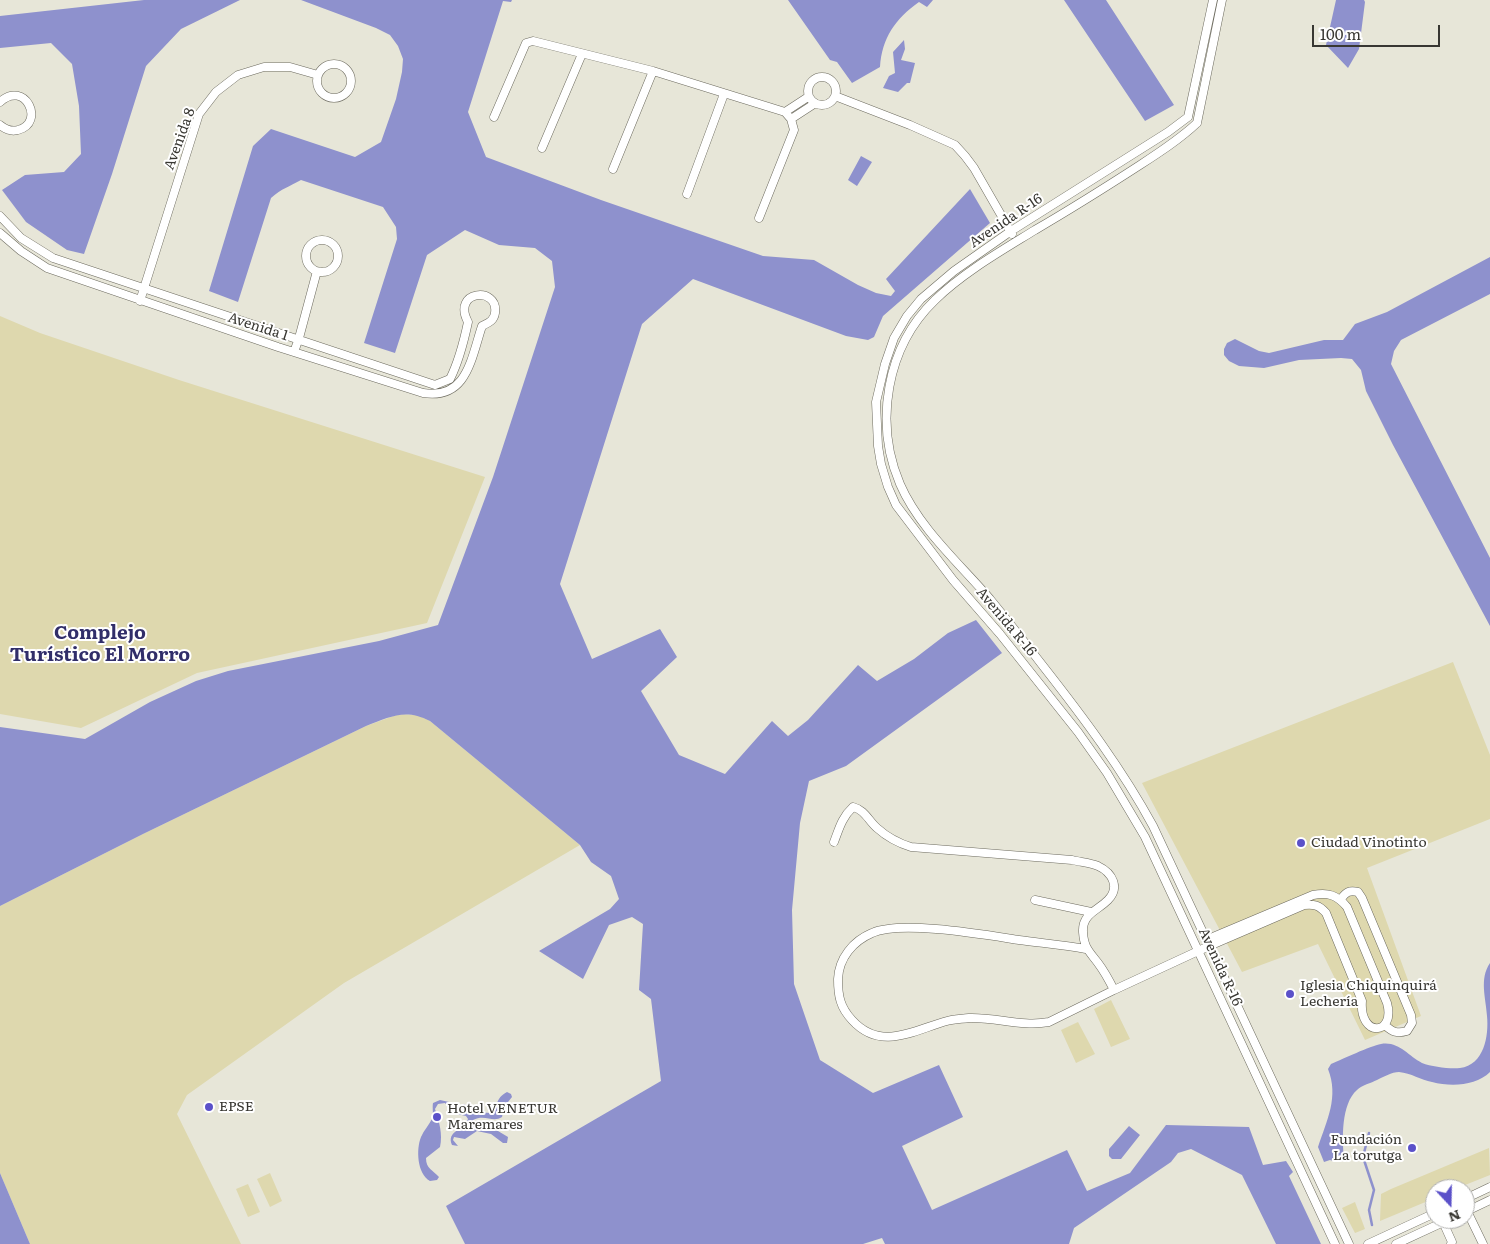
<!DOCTYPE html>
<html>
<head>
<meta charset="utf-8">
<style>
  body { margin:0 }
  #map { position:relative; width:1490px; height:1244px; overflow:hidden; background:#e7e6d8; font-family:Literata,serif }
  canvas { display:block }
  .north { position:absolute; left:1425px; top:1179px; width:50px; height:50px; box-sizing:border-box; background:#fff; border:1px solid #afafad; border-radius:50%; rotate:159deg; font-size:14px; font-weight:700; line-height:20px; text-align:center; color:#383732 }
  .north::after { content:''; display:block; margin:auto; width:18px; height:22px; background:#5b51c9; clip-path:polygon(50% 0,100% 100%,50% 72%,0 100%) }
  .scale { position:absolute; left:1312px; top:25px; width:128px; height:22px; box-sizing:border-box; border:2px solid #383732; border-top:0; padding-left:6px; font-size:15px; line-height:18px; white-space:nowrap; color:#383732; -webkit-text-stroke:4px #fff; paint-order:stroke }
</style>
</head>
<body>
<div id="map">
<canvas width="1490" height="1244"></canvas>
<div class="north">N</div>
<div class="scale">100 m</div>
</div>
<script>
const g = document.querySelector('canvas').getContext('2d');
g.lineJoin = 'round';
function paint(path, color) {
  g.fillStyle = color;
  g.fill(path, 'evenodd');
}
function trace(path, color, width, dash) {
  g.strokeStyle = color;
  g.lineWidth = width;
  g.lineCap = dash ? 'butt' : 'round';
  g.setLineDash(dash || []);
  g.stroke(path);
}
function write(font, color, halo, rows, align = 'center') {
  g.font = font + ' Literata,serif';
  g.lineWidth = 4;
  g.setLineDash([]);
  g.textBaseline = 'middle';
  g.strokeStyle = halo;
  g.fillStyle = color;
  for (const [text, x, y, turn = 0] of rows) {
    g.save();
    g.translate(x, y);
    g.rotate((+turn || 0) * Math.PI / 180);
    g.textAlign = isNaN(turn) ? turn : align;
    if (halo) g.strokeText(text, 0, 0);
    g.fillText(text, 0, 0);
    g.restore();
  }
}
paint(new Path2D(`
  M 0,316 L 40,333 L 179,380 L 485,477 L 427,623 L 197,673 L 81,728 L 0,714 Z
  M 1453,662 L 1490,755 L 1490,819 L 1367,868 L 1421,1016 L 1365,1040 L 1318,944 L 1242,972 L 1142,783 Z
  M 399,714 L 418,715 L 430,721 L 580,845 L 344,983 L 187,1095 L 177,1114 L 241,1244 L 30,1244 L 0,1173 L 0,906 L 143,834 L 366,726 Z
  M 1111,1000 L 1130,1039 L 1111,1047 L 1094,1009 Z
  M 1078,1022 L 1095,1054 L 1076,1063 L 1061,1030 Z
  M 1489,1148 L 1490,1175 L 1455,1189 L 1435,1189 L 1435,1198 L 1380,1221 L 1381,1194 L 1391,1189 Z
  M 270,1173 L 282,1201 L 270,1207 L 257,1179 Z
  M 248,1184 L 260,1212 L 248,1217 L 236,1189 Z
  M 1355,1202 L 1365,1229 L 1355,1233 L 1342,1208 Z`), '#ded8ae');
paint(new Path2D(`
  M 144,0 L 240,0 L 181,29 L 146,66 L 112,174 L 84,254 L 67,250 L 26,222 L 2,190 L 25,175 L 64,172 L 81,154 L 79,106 L 72,64 L 51,43 L 0,48 L 0,16 Z
  M 301,0 L 512,0 L 511,2 L 503,1 L 468,112 L 486,157 L 601,200 L 763,256 L 814,260 L 858,285 L 876,293 L 891,296 L 895,291 L 886,279 L 970,189 L 990,223 L 883,316 L 874,337 L 868,340 L 846,336 L 693,279 L 642,324 L 560,584 L 592,659 L 660,629 L 677,657 L 641,691 L 679,755 L 725,774 L 772,721 L 788,736 L 808,720 L 858,665 L 877,681 L 914,659 L 948,633 L 976,620 L 1002,653 L 846,766 L 809,781 L 800,823 L 792,910 L 794,984 L 820,1060 L 873,1093 L 939,1065 L 963,1117 L 902,1146 L 932,1210 L 1067,1150 L 1087,1191 L 1130,1173 L 1166,1125 L 1249,1127 L 1263,1165 L 1286,1161 L 1293,1172 L 1289,1176 L 1321,1244 L 1276,1244 L 1242,1175 L 1191,1149 L 1178,1153 L 1171,1162 L 1074,1228 L 1069,1244 L 885,1244 L 882,1238 L 863,1244 L 465,1244 L 446,1206 L 661,1081 L 651,999 L 639,990 L 643,924 L 632,917 L 609,925 L 583,979 L 539,951 L 610,909 L 619,899 L 611,876 L 591,862 L 580,845 L 430,721 C 405,708 390,717 366,726 L 143,834 L 0,906 L 0,727 L 85,739 L 150,702 L 196,681 L 228,671 L 379,641 L 438,625 L 493,477 L 555,287 L 552,261 L 535,248 L 499,245 L 465,230 L 427,255 L 395,353 L 364,343 L 397,239 L 396,227 L 383,207 L 301,180 C 289,187 282,188 271,198 L 238,302 L 209,291 L 253,146 L 271,129 L 355,157 L 381,142 L 396,99 L 402,72 L 403,59 L 398,46 L 390,35 L 376,28 Z
  M 788,0 L 933,0 L 927,7 L 919,2 C 895,19 882,38 880,67 L 852,83 L 837,62 L 830,60 Z
  M 1064,0 L 1106,0 L 1174,105 L 1145,121 Z
  M 1336,0 L 1364,0 L 1365,2 L 1359,49 L 1348,68 L 1326,45 Z
  M 904,40 L 905,49 L 901,60 L 915,63 L 910,83 L 907,83 L 898,92 L 883,88 L 889,76 L 895,73 L 893,52 Z
  M 861,156 L 872,162 L 857,186 L 848,180 Z
  M 1490,257 L 1490,294 L 1401,340 L 1394,351 L 1391,364 L 1490,558 L 1490,626 L 1393,445 L 1366,391 L 1361,370 L 1352,359 L 1341,358 L 1299,360 L 1264,368 L 1239,366 L 1229,361 L 1224,355 L 1224,349 L 1227,343 L 1235,339 L 1259,351 L 1269,353 L 1324,340 L 1343,340 L 1355,324 L 1387,312 Z
  M 1490,963 L 1490,1072 C 1476,1086 1451,1087 1432,1082 C 1421,1080 1411,1073 1399,1072 C 1392,1072 1383,1077 1377,1080 C 1371,1083 1362,1085 1357,1090 C 1341,1104 1342,1139 1344,1159 L 1337,1162 L 1330,1160 L 1324,1162 L 1318,1147 C 1327,1120 1339,1097 1328,1069 L 1331,1064 C 1343,1059 1370,1046 1381,1044 C 1399,1041 1408,1056 1422,1063 C 1432,1067 1450,1069 1460,1068 C 1484,1065 1489,1036 1487,1016 C 1486,998 1479,979 1490,963 Z
  M 507,1092 L 511,1094 L 512,1097 L 504,1107 L 502,1117 C 493,1123 485,1114 473,1120 L 474,1123 L 488,1125 L 508,1137 L 507,1143 L 503,1143 L 491,1134 L 477,1131 L 465,1139 L 454,1137 L 453,1140 L 458,1146 L 452,1145 C 446,1131 464,1130 468,1119 L 466,1116 L 457,1114 L 456,1112 L 457,1107 L 464,1104 L 477,1112 L 490,1113 C 498,1108 495,1098 507,1092 Z
  M 440,1100 L 449,1102 L 451,1111 L 448,1112 L 448,1107 L 445,1103 L 438,1104 L 435,1109 C 439,1121 443,1134 440,1147 L 426,1158 C 426,1169 433,1170 439,1177 L 437,1180 L 430,1181 C 417,1174 416,1149 421,1137 C 424,1130 429,1125 432,1119 C 434,1115 432,1108 433,1103 Z
  M 1129,1126 L 1140,1135 L 1121,1159 L 1112,1159 L 1109,1156 L 1109,1149 Z
  M 0,1173 L 30,1244 L 0,1244 Z`), '#8e91cd');
trace(new Path2D(`
  M 1369,1133 L 1363,1157 L 1374,1190 L 1369,1210 L 1372,1225`), '#8e91cd', 2.5);
const minor = new Path2D(`
  M317 81a17 17 0 1 1 34 0a17 17 0 1 1-34 0Z
  M808 91a14 14 0 1 1 28 0a14 14 0 1 1-28 0Z
  M 835,96 L 910,125 L 955,145 L 965,156 L 974,168 L 1012,234
  M 0,102 C 25,79 46,123 18,130 C 11,132 5,129 0,125
  M 785,112 L 808,97
  M 494,117 L 526,43 L 533,41 L 653,71 L 785,112 L 791,119 L 794,130 L 759,218
  M 1188,117 L 1168,132 L 1011,231 L 954,271 L 921,299 L 907,316 L 894,338 L 885,364 L 876,402 L 878,446 L 881,464 L 888,487 L 896,505 L 953,580 L 1000,634 L 1078,732 L 1107,773 L 1145,837 L 1335,1244
  M 1188,117 L 1213,0
  M 791,119 L 814,104
  M 1197,123 C 1180,139 1160,152 1140,165 C 1106,187 1071,209 1035,230 C 1001,251 964,272 935,300 C 886,347 874,423 900,484 C 919,528 960,564 990,599 C 1008,621 1026,644 1043,666 C 1083,717 1122,769 1153,826 L 1349,1244
  M 1197,123 L 1222,0
  M 542,148 L 582,54
  M 613,169 L 653,71
  M 687,194 L 724,94
  M 0,216 L 21,238 L 53,258 L 435,385 L 450,379 C 459,361 464,341 468,322 C 451,290 499,286 495,313 C 494,321 488,323 482,326 C 471,359 467,400 423,393 L 278,347 L 47,268 L 21,251 L 0,233
  M306 256a16 16 0 1 1 32 0a16 16 0 1 1-32 0Z
  M 140,301 L 199,114 L 216,92 L 238,75 L 264,67 L 290,67 L 318,75
  M 294,352 L 299,338 L 317,271
  M 834,842 C 839,829 842,817 853,807 C 865,810 868,820 877,828 C 887,837 898,843 911,847 L 1072,860 C 1080,862 1091,863 1098,866 C 1113,873 1120,888 1108,900 C 1097,911 1082,914 1083,932 C 1084,948 1089,951 1098,963 C 1104,971 1109,980 1114,990
  M 1341,899 C 1346,892 1349,890 1358,892 L 1362,898 L 1411,1015 L 1412,1023 L 1407,1031 C 1397,1034 1392,1032 1385,1025
  M 1035,900 L 1091,912
  M 1086,949 C 1064,945 1041,943 1019,940 C 986,935 901,920 872,933 C 853,941 839,958 838,979 C 838,996 840,1007 852,1020 C 881,1052 914,1030 947,1021 C 954,1019 962,1019 969,1018 C 996,1017 1022,1027 1049,1022 L 1114,990 L 1209,946 L 1304,905 C 1314,904 1319,905 1326,913 L 1362,1001 C 1359,1038 1396,1036 1387,1003 L 1347,907 C 1337,895 1328,892 1313,895 L 1206,940
  M 1470,1196 L 1467,1211 L 1483,1244
  M 1467,1198 L 1490,1187
  M 1465,1212 L 1490,1200
  M 1443,1222 L 1452,1242 L 1451,1244
  M 1368,1244 L 1435,1213
  M 1396,1244 L 1450,1219`);
trace(minor, '#6d6b5f', 9);
trace(minor, '#fff', 8);
for (const [x, y, r, color] of [
  [1301,843,5,"#5b51c9"],
  [1290,994,5,"#5b51c9"],
  [209,1107,5,"#5b51c9"],
  [437,1117,5,"#5b51c9"],
  [1412,1148,5,"#5b51c9"]
]) {
  const dot = new Path2D();
  dot.arc(x, y, r, 0, 2 * Math.PI);
  g.fillStyle = color;
  g.fill(dot);
  trace(dot, '#fff', 2);
}
write('14px', '#383732', '#fff', [
  ["Avenida 8",180,139,-70],
  ["Avenida R-16",1006,221,-34],
  ["Avenida 1",258,327,18],
  ["Avenida R-16",1006,622,50],
  ["Avenida R-16",1220,967,65]
]);
write('14px', '#383732', '#fff', [
  ["Ciudad Vinotinto",1311,843],
  ["Iglesia Chiquinquirá",1300,986],
  ["Lechería",1300,1002],
  ["EPSE",219,1107],
  ["Hotel VENETUR",447,1109],
  ["Maremares",447,1125],
  ["Fundación",1402,1140,"right"],
  ["La torutga",1402,1156,"right"]
], 'left');
write('bold 19px', '#312e69', '#fff', [
  ["Complejo",100,633],
  ["Turístico El Morro",100,655]
]);
</script>
</body>
</html>
